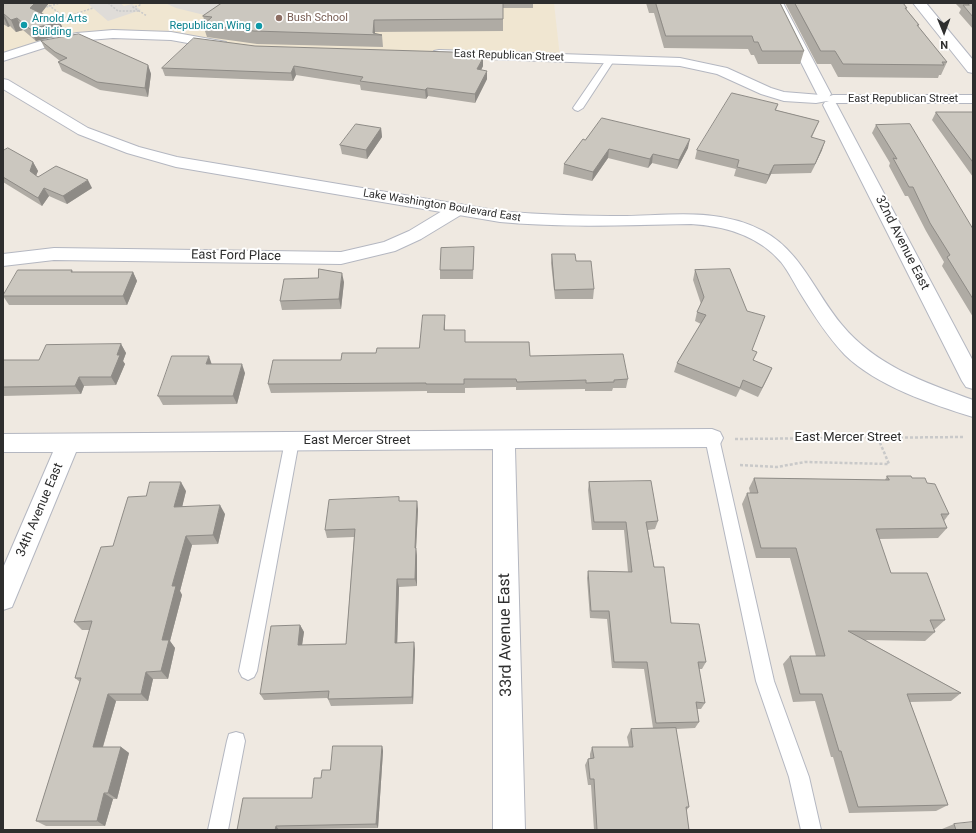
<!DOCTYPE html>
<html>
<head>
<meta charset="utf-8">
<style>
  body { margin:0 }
  #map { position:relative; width:976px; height:833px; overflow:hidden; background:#efe9e1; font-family:Roboto,sans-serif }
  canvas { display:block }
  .frame { position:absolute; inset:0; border:4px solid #2e2e2e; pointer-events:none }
  .north { position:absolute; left:924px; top:12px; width:40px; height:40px; -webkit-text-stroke:3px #fff; paint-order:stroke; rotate:179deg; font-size:11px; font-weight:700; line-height:16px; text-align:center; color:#2e2e2e }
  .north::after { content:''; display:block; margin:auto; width:14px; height:18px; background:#2e2e2e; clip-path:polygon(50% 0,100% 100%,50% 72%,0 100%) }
</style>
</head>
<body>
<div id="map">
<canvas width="976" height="833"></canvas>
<div class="frame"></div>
<div class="north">N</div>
</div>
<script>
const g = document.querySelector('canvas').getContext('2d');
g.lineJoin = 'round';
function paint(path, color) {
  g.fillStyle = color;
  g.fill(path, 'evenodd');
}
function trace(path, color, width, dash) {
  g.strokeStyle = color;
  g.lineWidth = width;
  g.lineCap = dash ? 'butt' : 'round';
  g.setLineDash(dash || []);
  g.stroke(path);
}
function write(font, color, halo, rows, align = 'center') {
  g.font = font + ' Roboto,sans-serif';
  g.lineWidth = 4;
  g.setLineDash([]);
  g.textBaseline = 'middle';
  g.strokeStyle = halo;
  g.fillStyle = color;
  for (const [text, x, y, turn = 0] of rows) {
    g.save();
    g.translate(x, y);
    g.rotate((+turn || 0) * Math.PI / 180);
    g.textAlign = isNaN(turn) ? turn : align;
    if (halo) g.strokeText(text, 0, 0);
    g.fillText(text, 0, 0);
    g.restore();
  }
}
paint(new Path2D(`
  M 3,3 L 554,3 L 560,57 L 300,51 L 113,34 L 3,56 Z`), '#f0e6d1');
paint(new Path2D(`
  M 87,3 L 120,3 L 124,6 L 132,4 L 141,10 L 108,21 Z
  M 165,3 L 297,3 L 220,19 L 176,8 Z`), '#dfdcd8');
const service = new Path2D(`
  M 611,56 L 615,59 L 583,108 L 578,111 L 575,110 L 573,108 L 608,57 Z
  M 712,432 L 717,434 L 719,438 L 774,681 L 809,777 L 821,830 L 801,830 L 789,777 L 756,681 L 705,438 L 707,434 Z
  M 292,435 L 297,437 L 299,441 L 257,671 L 254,677 L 248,680 L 242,677 L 239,671 L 285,441 L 287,437 Z
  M 236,732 L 243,734 L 245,741 L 228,830 L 208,830 L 227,741 L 229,734 Z`);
const minor = new Path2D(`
  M 913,3 L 926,3 L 973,60 L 973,73 L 968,72 Z
  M 113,30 L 171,32 L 221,41 L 226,42 L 228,45 L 226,48 L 221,49 L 171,40 L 113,38 L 77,41 L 50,46 L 3,61 L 3,53 L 47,39 L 77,33 Z
  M 439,50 L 680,58 L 727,68 L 771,88 L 784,92 L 821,95 L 827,97 L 833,95 L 973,95 L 973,103 L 833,103 L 827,101 L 816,103 L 784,101 L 761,94 L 717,74 L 680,66 L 434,57 L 432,54 L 434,51 Z
  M 458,204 L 464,205 L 467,209 L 464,213 L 421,239 L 395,251 L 341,264 L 54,260 L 3,266 L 3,254 L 54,248 L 341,252 L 384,242 L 409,231 L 452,205 Z
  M 712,429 L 720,432 L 723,438 L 720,444 L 712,447 L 515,448 L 525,830 L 493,830 L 493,449 L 76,452 L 12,607 L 3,610 L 3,568 L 53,452 L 3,452 L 3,434 Z`);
const tertiary = new Path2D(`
  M 771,3 L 783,3 L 831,94 L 829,97 L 824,98 L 819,97 L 817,94 Z
  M 830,101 L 835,102 L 837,105 L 973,361 L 973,389 L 966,387 L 962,381 L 823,105 L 825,102 Z`);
const secondary = new Path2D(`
  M 3,79 L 8,80 L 88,128 L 139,147 L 177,157 L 500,211 C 542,215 585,216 627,216 C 674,215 720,208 763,231 C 801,251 815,293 842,325 C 876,366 924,382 973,400 L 973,417 C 931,404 877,386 845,355 C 828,337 815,317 802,296 C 795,285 789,272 781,262 C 758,235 724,226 691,224 C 627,225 564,228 500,222 L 176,167 L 127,153 L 78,134 L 3,89 Z`);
trace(service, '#b4b7c1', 2);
trace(minor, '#b4b7c1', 2);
trace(tertiary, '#b4b7c1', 2);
trace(secondary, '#b4b7c1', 2);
trace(new Path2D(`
  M 46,3 L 64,17
  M 108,3 L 118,11 L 139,11
  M 139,3 L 141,5 L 133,7 L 147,16
  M 43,8 L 60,3
  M 54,21 L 93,8`), '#c9c9c9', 1.5, [2, 1.5]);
trace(new Path2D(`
  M 735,439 L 964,437
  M 740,465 L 777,467 L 805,462 L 889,464 L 878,438`), '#c9c9c9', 2.5, [3, 2]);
paint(service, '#fff');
paint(minor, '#fff');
paint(tertiary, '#fff');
paint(secondary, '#fff');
paint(new Path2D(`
  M 3,3 L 49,3 L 41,13 L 60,22 L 65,34 L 36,41 L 23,30 L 16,32 L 10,26 L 8,27 L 3,24 Z
  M 222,3 L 533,3 L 533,8 L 503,8 L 503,31 L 375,32 L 375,34 L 382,35 L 383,47 L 257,44 L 207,37 L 203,25 L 205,23 L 203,16 Z
  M 646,3 L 780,3 L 804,51 L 800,64 L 758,64 L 754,55 L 751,55 L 748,49 L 664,48 L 654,13 L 649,13 Z
  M 785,3 L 903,3 L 907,8 L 906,9 L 919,25 L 918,26 L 947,62 L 941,75 L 939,75 L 938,78 L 838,77 L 831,64 L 817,64 Z
  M 955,3 L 973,3 L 973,29 L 959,13 L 961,9 Z
  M 41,41 L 148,65 L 151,74 L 148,97 L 100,90 L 62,71 L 58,62 L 60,61 L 45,49 Z
  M 255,46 L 483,66 L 481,70 L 487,79 L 475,103 L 428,96 L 426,99 L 361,90 L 360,85 L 296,75 L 293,81 L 165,76 L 162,68 Z
  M 778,104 L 776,110 L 819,121 L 812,137 L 822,150 L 811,173 L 771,174 L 766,184 L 734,176 L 736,169 L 695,159 L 697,150 Z
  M 936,112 L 973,112 L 973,177 L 932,120 Z
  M 876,125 L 973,229 L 973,317 L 942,266 L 944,262 L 926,231 L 908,196 L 905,196 L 889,166 L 890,163 L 872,133 Z
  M 381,128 L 382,137 L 367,159 L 342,154 L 340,145 Z
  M 585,140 L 688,148 L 677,169 L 652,163 L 648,168 L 608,158 L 592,181 L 563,174 L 564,164 Z
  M 3,151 L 33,162 L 38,171 L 36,176 L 38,177 L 92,188 L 67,204 L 49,196 L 42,206 L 3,182 Z
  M 474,247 L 473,279 L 440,279 L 440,270 Z
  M 552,254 L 576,261 L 594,289 L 593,299 L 555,299 L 551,263 Z
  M 72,270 L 73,272 L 133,272 L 137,281 L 127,305 L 9,305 L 3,296 Z
  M 695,270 L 752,350 L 754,361 L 772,368 L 758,397 L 740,389 L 736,397 L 674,372 L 677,363 L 701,324 L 695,321 L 697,312 L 701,304 L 693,280 Z
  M 344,282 L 341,309 L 282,310 L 280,301 Z
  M 445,324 L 445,330 L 465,342 L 530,356 L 628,379 L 626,388 L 613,388 L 612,391 L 585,391 L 585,389 L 516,390 L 516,387 L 465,388 L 465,393 L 427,393 L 427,391 L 271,393 L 268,384 L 341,360 L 376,353 L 419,348 Z
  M 121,344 L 126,353 L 123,361 L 125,364 L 116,385 L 84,386 L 81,394 L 3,396 L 3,360 L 39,360 Z
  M 212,364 L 245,373 L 237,404 L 163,405 L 158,396 Z
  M 887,476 L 912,478 L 927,483 L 949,514 L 944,521 L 947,528 L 938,538 L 879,539 L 891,573 L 945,620 L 935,629 L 934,629 L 935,632 L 925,641 L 865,640 L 961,693 L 951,701 L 910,702 L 948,805 L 936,811 L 849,813 L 833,757 L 831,757 L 815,701 L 793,702 L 783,664 L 790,656 L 816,656 L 790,558 L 756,558 L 742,504 L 747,493 L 750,493 L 749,488 L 754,478 L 885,480 Z
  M 589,482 L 658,521 L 655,529 L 648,530 L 654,567 L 671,623 L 706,662 L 702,669 L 699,669 L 705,703 L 701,709 L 697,709 L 699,722 L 695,728 L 676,729 L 689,807 L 686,811 L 689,830 L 594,830 L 591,785 L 588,785 L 585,765 L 588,759 L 590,758 L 590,754 L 592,747 L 629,747 L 627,737 L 631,729 L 653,728 L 644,669 L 612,668 L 607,619 L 590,618 L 587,578 L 588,571 L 628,572 L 624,530 L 592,530 L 588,490 Z
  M 186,491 L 182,506 L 225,514 L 218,544 L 192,545 L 180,591 L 182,595 L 170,641 L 175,648 L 168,679 L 153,679 L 148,701 L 116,701 L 103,747 L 121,747 L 129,753 L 117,799 L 113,799 L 105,826 L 46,826 L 36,821 L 80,682 L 75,678 L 90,630 L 82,630 L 74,622 L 113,546 L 146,496 Z
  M 400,501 L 418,509 L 416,549 L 417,556 L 417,586 L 399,587 L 397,643 L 415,649 L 413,704 L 331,706 L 328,699 L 328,698 L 264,700 L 260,694 L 300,625 L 304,632 L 302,645 L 346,644 L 354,537 L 327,538 L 325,530 Z
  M 382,746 L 383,751 L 378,828 L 237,830 L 312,798 L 321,778 L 330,770 Z
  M 954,824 L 973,830 L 942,830 L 942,829 Z`), '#afaba4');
paint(new Path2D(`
  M 35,3 L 49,3 L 36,20 L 30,8 Z
  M 4,14 L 10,26 L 8,27 L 3,16 L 3,15 Z
  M 17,18 L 23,30 L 16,32 L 11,20 Z
  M 374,20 L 375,32 L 375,35 L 373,33 Z
  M 60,22 L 65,34 L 36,41 L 30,29 Z
  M 483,58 L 483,66 L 477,78 L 477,69 Z
  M 148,65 L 151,74 L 148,97 L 145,88 Z
  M 294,66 L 296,75 L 293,81 L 291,73 Z
  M 487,71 L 487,79 L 475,103 L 475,94 Z
  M 427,88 L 428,96 L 426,99 L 425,90 Z
  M 381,128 L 382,137 L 367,159 L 366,150 Z
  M 690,139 L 688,148 L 677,169 L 679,160 Z
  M 825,141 L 822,150 L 811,173 L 815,164 Z
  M 609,149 L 608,158 L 592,181 L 593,172 Z
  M 653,154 L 652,163 L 648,168 L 650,159 Z
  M 33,162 L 38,171 L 34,180 L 30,171 Z
  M 774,165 L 771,174 L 766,184 L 769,175 Z
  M 88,180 L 92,188 L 67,204 L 63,196 Z
  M 44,188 L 49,196 L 42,206 L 38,198 Z
  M 133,272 L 137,281 L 127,305 L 123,296 Z
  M 342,273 L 344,282 L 341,309 L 339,299 Z
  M 445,315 L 445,339 L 444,330 Z
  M 121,344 L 126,353 L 123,361 L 125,364 L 116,385 L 111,377 L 117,355 Z
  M 209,356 L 212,365 L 206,364 Z
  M 242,364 L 245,373 L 237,404 L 233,396 Z
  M 772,368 L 768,377 L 758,397 L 762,388 Z
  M 79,377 L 84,386 L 81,394 L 75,386 Z
  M 181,482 L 186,491 L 180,516 L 174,507 Z
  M 417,501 L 418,509 L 416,549 L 417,556 L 417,586 L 415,579 L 415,548 Z
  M 220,505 L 225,514 L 218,544 L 213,535 Z
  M 186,536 L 192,545 L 180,591 L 182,595 L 170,641 L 175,648 L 168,679 L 161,671 L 162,640 L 172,586 Z
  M 397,579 L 399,587 L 397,650 L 395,643 Z
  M 300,625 L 304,632 L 301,652 L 298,645 Z
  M 414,642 L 415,649 L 413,704 L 412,697 Z
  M 146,672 L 153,679 L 148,701 L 141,694 Z
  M 108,694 L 116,701 L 101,753 L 93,747 Z
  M 382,746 L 383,751 L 378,828 L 376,824 Z
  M 121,747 L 129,753 L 117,799 L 108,793 Z
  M 104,793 L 113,799 L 105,826 L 97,821 Z
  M 276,826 L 279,830 L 275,830 Z`), '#8e8b86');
const building = new Path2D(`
  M 3,3 L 35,3 L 30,8 L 60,22 L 30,29 L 17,18 L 11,20 L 4,14 L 3,15 Z
  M 222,3 L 503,3 L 503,19 L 374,20 L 373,33 L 382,35 L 254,31 L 203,25 L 212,17 L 203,16 Z
  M 656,3 L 780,3 L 804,51 L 762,51 L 758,42 L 754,42 L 752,36 L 666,36 Z
  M 795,3 L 903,3 L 907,8 L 905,8 L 919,25 L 917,25 L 947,62 L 942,62 L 944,65 L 843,64 L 835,51 L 821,51 Z
  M 967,3 L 973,3 L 973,17 L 963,5 L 969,5 Z
  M 79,34 L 148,65 L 145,88 L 97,82 L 58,62 L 67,58 L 55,52 L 41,41 Z
  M 194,38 L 255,46 L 452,52 L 483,58 L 477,69 L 487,71 L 475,94 L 427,88 L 425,90 L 360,81 L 363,77 L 294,66 L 291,73 L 162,68 Z
  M 732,93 L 778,104 L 775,110 L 819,121 L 811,137 L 825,141 L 815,164 L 774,165 L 769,175 L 737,167 L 739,160 L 697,150 Z
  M 936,112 L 973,112 L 973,162 Z
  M 602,118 L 690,139 L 679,160 L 653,154 L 650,159 L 609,149 L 593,172 L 564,164 L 583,139 L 585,140 Z
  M 356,124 L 381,128 L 366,150 L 340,145 Z
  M 910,124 L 973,229 L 973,299 L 947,257 L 950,255 L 930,223 L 913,187 L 909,187 L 893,158 L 897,159 L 876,125 Z
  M 8,148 L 33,162 L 30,171 L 38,177 L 56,166 L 88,180 L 63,196 L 44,188 L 38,198 L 3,177 L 3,151 Z
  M 474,247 L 473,270 L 440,270 L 441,248 Z
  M 552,254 L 575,254 L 576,261 L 591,261 L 594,289 L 555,290 Z
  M 319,269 L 342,273 L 339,299 L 280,301 L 284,279 L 318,278 Z
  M 730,269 L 747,311 L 765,316 L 752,350 L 757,352 L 753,360 L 772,368 L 762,388 L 743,380 L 740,388 L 677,363 L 706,315 L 697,312 L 704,297 L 695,270 Z
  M 18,270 L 72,270 L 71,272 L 133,272 L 123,296 L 3,296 Z
  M 423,315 L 445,315 L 444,330 L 465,330 L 465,342 L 529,342 L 530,356 L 623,354 L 628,379 L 614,380 L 614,382 L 586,383 L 586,380 L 517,382 L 516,379 L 464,379 L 464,384 L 426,384 L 426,383 L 268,384 L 273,360 L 341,360 L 342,353 L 376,353 L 377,348 L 419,348 Z
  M 121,344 L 117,355 L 120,355 L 111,377 L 79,377 L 75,386 L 3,387 L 3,360 L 39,360 L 46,345 Z
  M 172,356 L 209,356 L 206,364 L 242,364 L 233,396 L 158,396 Z
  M 887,476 L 911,476 L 912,478 L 925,478 L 927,483 L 935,484 L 949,514 L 941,514 L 947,528 L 876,529 L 891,573 L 927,573 L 945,620 L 930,620 L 935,632 L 848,631 L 961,693 L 907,694 L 948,805 L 858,807 L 841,751 L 839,751 L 822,694 L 800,694 L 790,656 L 825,656 L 796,548 L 761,548 L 747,493 L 758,493 L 754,478 L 889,480 Z
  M 651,481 L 658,521 L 646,522 L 654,567 L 664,567 L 671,623 L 699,624 L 706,662 L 698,662 L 705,703 L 696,702 L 699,722 L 656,723 L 647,662 L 614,662 L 609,611 L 591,611 L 588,571 L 632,572 L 626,522 L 594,522 L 589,482 Z
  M 150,482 L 181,482 L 174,507 L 220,505 L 213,535 L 186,536 L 172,586 L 176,586 L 162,640 L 169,640 L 161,671 L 146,672 L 141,694 L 108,694 L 93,747 L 121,747 L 108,793 L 104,793 L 97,821 L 36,821 L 81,678 L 75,678 L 92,621 L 74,622 L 101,547 L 113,546 L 128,497 L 146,496 Z
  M 399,497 L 399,501 L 417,501 L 415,548 L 416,548 L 415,579 L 397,579 L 395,643 L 414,642 L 412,697 L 328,699 L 329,691 L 260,694 L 271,626 L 300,625 L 298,645 L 346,644 L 355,529 L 325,530 L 329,500 Z
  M 676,728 L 689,807 L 686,807 L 689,830 L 597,830 L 594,779 L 590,779 L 588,759 L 594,758 L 592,747 L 633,747 L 631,729 Z
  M 333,746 L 382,746 L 376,824 L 276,826 L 275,830 L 237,830 L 243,798 L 312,798 L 314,778 L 321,778 L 322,770 L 330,770 Z
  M 973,822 L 973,830 L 956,830 L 954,824 Z`);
paint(building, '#cbc7bf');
trace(building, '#8e8b86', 1);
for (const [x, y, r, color] of [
  [279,18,4,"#8d6e63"],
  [24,25,4,"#0f9aa8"],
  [259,26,4,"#0f9aa8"]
]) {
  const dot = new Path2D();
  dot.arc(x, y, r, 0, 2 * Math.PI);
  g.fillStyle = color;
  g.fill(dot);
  trace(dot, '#fff', 1.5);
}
write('11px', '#785e54', '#fff', [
  ["Bush School",287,18]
], 'left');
write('11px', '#0d838f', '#fff', [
  ["Arnold Arts",32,19],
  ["Building",32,32],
  ["Republican Wing",251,26,"right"]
], 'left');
write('11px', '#2e2e2e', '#fff', [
  ["East Republican Street",509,56,2],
  ["East Republican Street",903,99],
  ["Lake Washington Boulevard East",442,206,9]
]);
write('13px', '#2e2e2e', '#fff', [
  ["32nd Avenue East",902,243,63],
  ["East Ford Place",236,256,1],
  ["East Mercer Street",848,438],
  ["East Mercer Street",357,441],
  ["34th Avenue East",40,510,-67]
]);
write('16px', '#2e2e2e', '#fff', [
  ["33rd Avenue East",506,635,-91]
]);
</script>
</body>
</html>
